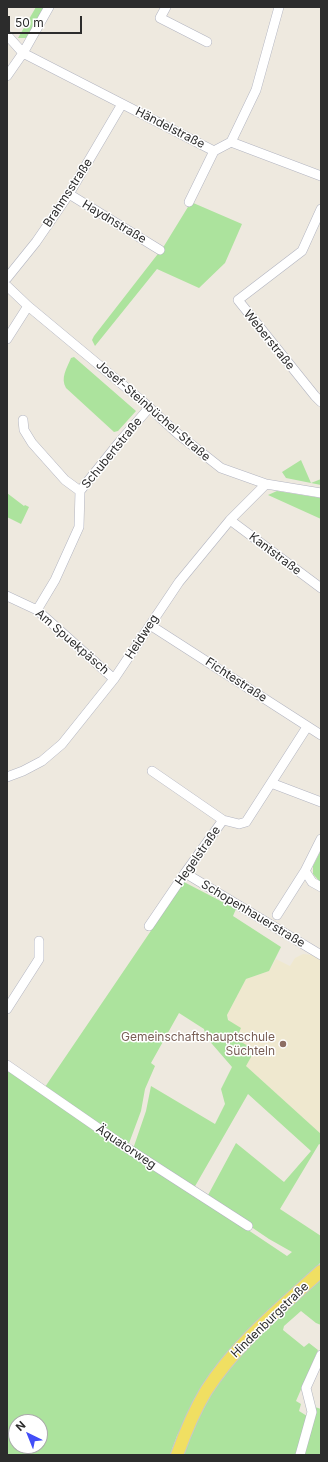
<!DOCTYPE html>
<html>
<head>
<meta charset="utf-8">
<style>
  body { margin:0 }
  #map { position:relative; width:328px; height:1462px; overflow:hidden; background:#eee9df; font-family:Inter,sans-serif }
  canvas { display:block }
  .frame { position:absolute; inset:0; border:8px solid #2c2c2c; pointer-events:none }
  .north { position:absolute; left:8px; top:1414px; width:40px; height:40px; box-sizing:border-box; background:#fff; border:1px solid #ababab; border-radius:50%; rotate:317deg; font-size:11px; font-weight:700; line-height:16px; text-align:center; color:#2c2c2c }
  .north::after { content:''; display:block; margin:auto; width:14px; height:18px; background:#424ef8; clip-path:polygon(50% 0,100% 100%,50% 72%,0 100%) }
  .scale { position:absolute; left:8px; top:16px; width:74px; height:18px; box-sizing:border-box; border:2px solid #2c2c2c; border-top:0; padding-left:5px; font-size:12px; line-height:14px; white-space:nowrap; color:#2c2c2c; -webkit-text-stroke:3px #fff; paint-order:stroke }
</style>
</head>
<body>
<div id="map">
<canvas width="328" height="1462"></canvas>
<div class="frame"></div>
<div class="north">N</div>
<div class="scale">50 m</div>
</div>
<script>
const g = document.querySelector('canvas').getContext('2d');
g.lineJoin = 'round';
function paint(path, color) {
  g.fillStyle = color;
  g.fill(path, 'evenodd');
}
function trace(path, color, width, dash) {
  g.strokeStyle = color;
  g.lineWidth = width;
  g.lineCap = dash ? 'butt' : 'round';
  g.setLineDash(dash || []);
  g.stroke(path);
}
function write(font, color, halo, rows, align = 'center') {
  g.font = font + ' Inter,sans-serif';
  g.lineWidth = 3;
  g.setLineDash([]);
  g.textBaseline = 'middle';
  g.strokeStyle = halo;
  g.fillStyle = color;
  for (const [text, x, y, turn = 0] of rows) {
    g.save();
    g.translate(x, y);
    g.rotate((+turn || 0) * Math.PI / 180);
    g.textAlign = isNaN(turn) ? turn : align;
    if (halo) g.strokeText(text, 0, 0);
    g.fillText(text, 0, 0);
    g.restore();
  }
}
paint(new Path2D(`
  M 303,954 L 312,955 L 321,960 L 321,1134 L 246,1066 L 227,1015 L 246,979 L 269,971 L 276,959 L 290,966 L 295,958 Z`), '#efe8cf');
paint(new Path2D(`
  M 36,7 L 44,7 L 27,38 L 18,38 Z
  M 191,202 L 242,224 L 225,263 L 199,288 L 157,269 L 95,346 L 92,340 L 94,336 L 164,246 Z
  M 74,357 L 136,411 L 118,431 L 114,432 L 66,388 C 60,378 67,368 71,358 Z
  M 301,460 L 311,483 L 321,479 L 321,485 L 286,478 L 282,472 Z
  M 277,491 L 321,498 L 321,519 L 268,495 Z
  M 7,493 L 24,506 L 25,505 L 29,507 L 21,524 L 7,517 Z
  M 321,850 L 321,883 L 313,874 L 313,866 Z
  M 184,882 L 236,909 L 233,916 L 281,947 L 269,971 L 246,979 L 227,1015 L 228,1020 L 241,1028 L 236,1039 L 255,1050 L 246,1066 L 321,1134 L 321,1145 L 319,1144 L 280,1209 L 321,1236 L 321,1262 L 201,1390 L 177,1436 L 170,1455 L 7,1455 L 7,1069 L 287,1256 L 292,1252 L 269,1239 L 207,1197 L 236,1143 L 284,1182 L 311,1151 L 248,1094 L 194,1188 L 133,1149 L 146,1111 L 151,1086 L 215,1124 L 225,1104 L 221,1089 L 232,1067 L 206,1037 L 204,1029 L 179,1013 L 151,1063 L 155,1066 L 145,1089 L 141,1111 L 128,1146 L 45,1087 ZM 16,1422 L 40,1422 L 40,1446 L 16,1446 Z
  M 319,1280 L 321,1283 L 321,1325 L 316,1323 L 301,1311 L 284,1326 L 283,1330 L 304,1347 L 309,1343 L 318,1350 L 296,1401 L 301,1404 L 299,1411 L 307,1416 L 297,1455 L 181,1455 L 186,1441 L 217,1384 L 246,1348 Z
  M 315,1407 L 321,1409 L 321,1455 L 304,1455 Z`), '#ace39d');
const minor = new Path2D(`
  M 166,7 L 160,18 L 207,42
  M 7,35 L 23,53 L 214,151 L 231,142 L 321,176
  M 7,76 L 23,53 L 49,7
  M 231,142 L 256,90 L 279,7
  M 69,194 L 160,250
  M 189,202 L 214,151
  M 321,209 L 302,251 L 238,300 L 315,396 L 321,402
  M 7,278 L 36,242 L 69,194 L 122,104
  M 7,286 L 28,306 L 141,400 L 178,434 L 221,468 L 266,484 L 321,493
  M 7,339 L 28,306
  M 23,420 L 24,430 L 32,443 L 65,480 L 80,491
  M 230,520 L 321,588
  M 7,596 L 37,610 L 114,679
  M 37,610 L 55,580 L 79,527 L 80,491 L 121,440 L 149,408
  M 150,625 L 321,735
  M 152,771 L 223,820
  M 7,777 L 23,771 L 42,761 L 62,744 L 114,679 L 179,582 L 230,520 L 266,484
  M 271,783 L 321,802
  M 321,839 L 305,871 L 312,882 L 321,887
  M 185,873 L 321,955
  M 277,915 L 305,871
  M 149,926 L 185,873 L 223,820 L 239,824 L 246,822 L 307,727
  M 7,1009 L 39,959 L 39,941
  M 7,1065 L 127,1148 L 248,1226
  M 300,1455 L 312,1412 L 306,1388 L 321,1355`);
const major = new Path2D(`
  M 177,1455 C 185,1433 194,1411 206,1391 C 236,1344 280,1308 321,1271`);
trace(minor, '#b2b4c0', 10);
trace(major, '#c8c8c8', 14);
trace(minor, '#fff', 9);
trace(major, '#f0df62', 12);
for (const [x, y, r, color] of [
  [283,1044,4,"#8d6e63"]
]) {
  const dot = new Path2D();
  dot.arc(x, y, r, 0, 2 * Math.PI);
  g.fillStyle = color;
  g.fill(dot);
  trace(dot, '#fff', 1.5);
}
write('12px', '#2c2c2c', '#fff', [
  ["Händelstraße",170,128,27],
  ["Brahmsstraße",68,193,-57],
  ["Haydnstraße",114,222,31],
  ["Weberstraße",269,340,51],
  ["Josef-Steinbüchel-Straße",153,411,41],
  ["Schubertstraße",112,453,-51],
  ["Kantstraße",275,554,37],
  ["Heidweg",142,637,-57],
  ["Am Spuekpäsch",72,642,41],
  ["Fichtestraße",236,680,33],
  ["Hegelstraße",198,856,-55],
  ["Schopenhauerstraße",253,914,31],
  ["Äquatorweg",126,1147,34],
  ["Hindenburgstraße",270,1320,-44]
]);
write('12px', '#785e54', '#fff', [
  ["Gemeinschaftshauptschule",275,1037],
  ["Süchteln",275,1051]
], 'right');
</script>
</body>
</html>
